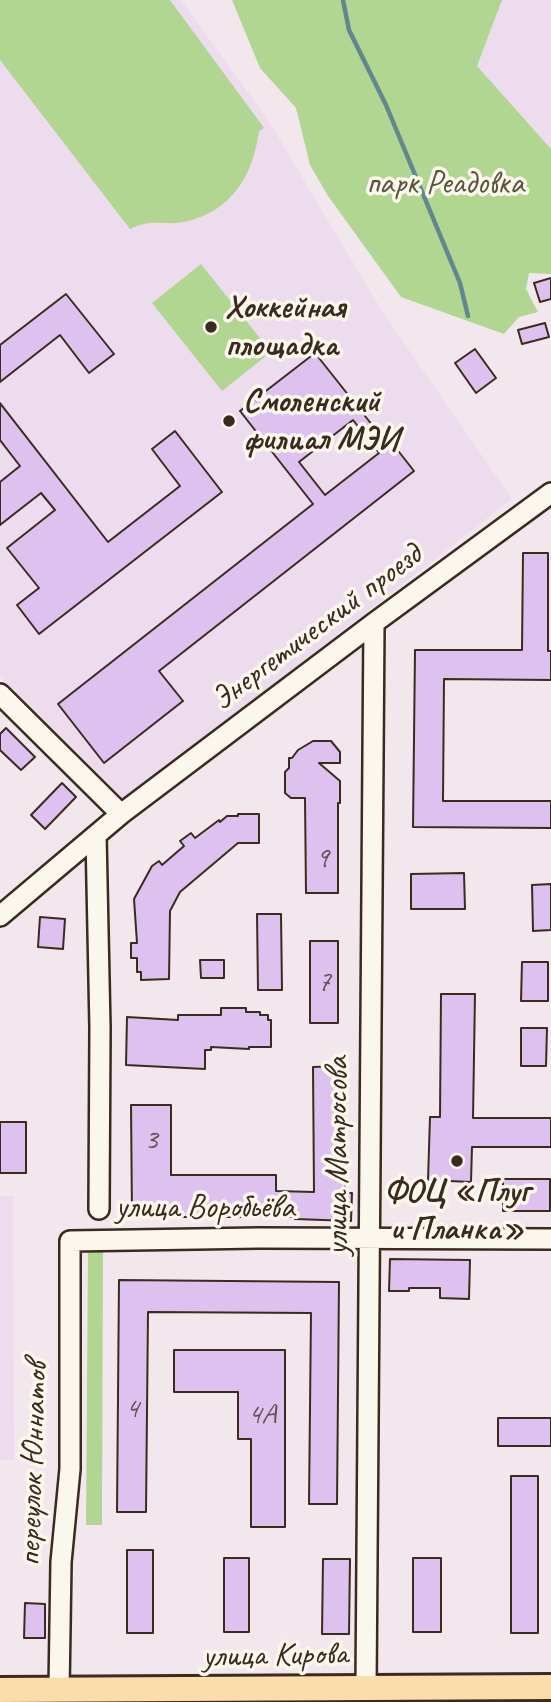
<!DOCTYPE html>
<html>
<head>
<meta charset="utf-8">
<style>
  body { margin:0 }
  canvas { display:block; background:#f2e7ed }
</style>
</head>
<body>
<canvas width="551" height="1702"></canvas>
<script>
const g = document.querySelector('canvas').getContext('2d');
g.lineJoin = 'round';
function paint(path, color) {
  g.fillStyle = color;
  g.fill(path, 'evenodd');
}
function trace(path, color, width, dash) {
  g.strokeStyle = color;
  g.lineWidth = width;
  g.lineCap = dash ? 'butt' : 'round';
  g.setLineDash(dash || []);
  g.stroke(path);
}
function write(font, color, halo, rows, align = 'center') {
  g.font = font + ' Caveat,sans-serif';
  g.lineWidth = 7;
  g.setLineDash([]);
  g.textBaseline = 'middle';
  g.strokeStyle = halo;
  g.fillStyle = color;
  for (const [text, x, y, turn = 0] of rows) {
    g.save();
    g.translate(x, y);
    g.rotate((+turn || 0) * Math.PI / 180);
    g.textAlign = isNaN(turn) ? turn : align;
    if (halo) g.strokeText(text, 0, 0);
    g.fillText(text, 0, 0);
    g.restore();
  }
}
paint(new Path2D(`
  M 0,0 L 181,0 L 268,120 L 384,314 L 512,499 L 125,800 L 0,677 Z
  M 502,0 L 551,0 L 551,149 L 477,66 Z
  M 0,1196 L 13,1196 L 14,1460 L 0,1460 Z`), '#ecdcee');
paint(new Path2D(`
  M 0,0 L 170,0 L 264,128 L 259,131 C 253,176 231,212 184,222 C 162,226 153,218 130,229 L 0,60 Z
  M 232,0 L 502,0 L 477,66 L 551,149 L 551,274 L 529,273 L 526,289 L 538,312 L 519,317 L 504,334 L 401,297 L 328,196 L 310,165 L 296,108 L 260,68 Z
  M 201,264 L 271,352 L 222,391 L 152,303 Z
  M 88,1248 L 103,1248 L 102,1525 L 86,1525 Z`), '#b1d691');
trace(new Path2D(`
  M 343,0 L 349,30 L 386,105 L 460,283 L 468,316`), '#61898d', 4.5);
const building = new Path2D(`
  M 551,278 L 551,299 L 540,302 L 534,283 Z
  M 66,294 L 114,354 L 89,373 L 60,335 L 0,382 L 0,345 Z
  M 545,323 L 549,337 L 522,344 L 518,330 Z
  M 475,349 L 496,378 L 476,393 L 455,363 Z
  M 315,353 L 388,445 L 392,443 L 414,471 L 159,671 L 183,701 L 104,763 L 58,704 L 313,504 L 240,411 ZM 353,420 L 379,453 L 325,495 L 299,462 Z
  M 0,403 L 108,542 L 180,486 L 152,449 L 175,431 L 222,492 L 39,634 L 17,605 L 39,588 L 7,548 L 55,510 L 41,493 L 0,525 L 0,482 L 20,466 L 0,440 Z
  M 523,553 L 548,553 L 548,651 L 551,651 L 551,680 L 444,679 L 443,801 L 551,801 L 551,828 L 413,827 L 415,650 L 522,650 Z
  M 6,728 L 35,757 L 21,770 L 0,750 L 0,734 Z
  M 313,741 L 331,741 L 340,752 L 340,763 L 319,763 L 340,781 L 340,803 L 338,803 L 338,893 L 306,893 L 305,798 L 291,798 L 285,793 L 285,772 L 289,768 L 289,758 L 292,758 L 298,750 Z
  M 62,783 L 76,797 L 45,829 L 31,815 Z
  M 238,814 L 259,814 L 259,843 L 238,843 L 180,892 L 170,911 L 169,979 L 141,980 L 141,972 L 137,972 L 137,958 L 131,958 L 131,943 L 137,943 L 134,899 L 152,866 L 159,861 L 162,865 L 184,846 L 180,841 L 191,833 L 195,838 L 219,820 L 220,822 L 227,816 L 238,816 Z
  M 464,873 L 465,909 L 411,909 L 411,874 Z
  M 551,884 L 551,930 L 533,931 L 532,885 Z
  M 257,914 L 281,914 L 282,990 L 258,990 Z
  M 40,917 L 65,919 L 63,949 L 38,947 Z
  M 310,941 L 338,941 L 338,1023 L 310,1023 Z
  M 200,960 L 224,960 L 224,978 L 201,978 Z
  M 522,962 L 548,962 L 548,1001 L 521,1001 Z
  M 441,994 L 475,994 L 473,1118 L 551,1118 L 551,1147 L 472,1147 L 471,1182 L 428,1180 L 430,1117 L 440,1117 Z
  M 221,1008 L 246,1008 L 246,1012 L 260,1012 L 260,1015 L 268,1015 L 268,1020 L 271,1020 L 271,1047 L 249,1047 L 249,1049 L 211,1047 L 211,1050 L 205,1050 L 205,1069 L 126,1065 L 127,1017 L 178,1020 L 178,1015 L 221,1015 Z
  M 521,1028 L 547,1028 L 546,1066 L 521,1066 Z
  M 345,1066 L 345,1193 L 352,1193 L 351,1221 L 295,1219 L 295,1217 L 132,1217 L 131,1105 L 171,1105 L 171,1175 L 276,1175 L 276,1191 L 314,1192 L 313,1067 Z
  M 0,1122 L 26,1122 L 26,1173 L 0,1173 Z
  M 503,1179 L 550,1179 L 550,1211 L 503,1211 Z
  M 390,1259 L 470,1260 L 469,1299 L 440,1298 L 440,1288 L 409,1288 L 409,1291 L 389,1291 Z
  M 119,1280 L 339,1282 L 337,1504 L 309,1504 L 311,1313 L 148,1312 L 146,1512 L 117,1512 Z
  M 174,1350 L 285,1350 L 285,1527 L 251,1527 L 251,1439 L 238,1439 L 238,1392 L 174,1392 Z
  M 498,1418 L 551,1418 L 551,1446 L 498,1446 Z
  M 511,1476 L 538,1476 L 538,1633 L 511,1633 Z
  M 127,1550 L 153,1550 L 153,1633 L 127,1633 Z
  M 224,1558 L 249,1558 L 249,1632 L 224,1632 Z
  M 413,1558 L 441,1558 L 441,1632 L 413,1632 Z
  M 323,1559 L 350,1559 L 349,1634 L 322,1634 Z
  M 25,1603 L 45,1604 L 45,1638 L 24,1638 Z`);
paint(building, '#dec1ef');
trace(building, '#3b2a1e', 2);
const minor = new Path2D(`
  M 0,694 L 121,814
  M 96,835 L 100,1028 L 99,1209
  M 0,916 L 121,814 L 374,623 L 551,493
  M 366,1688 L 374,623
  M 59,1690 L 61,1562 L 70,1469 L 70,1241 L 259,1238 L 551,1239`);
const major = new Path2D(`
  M 0,1690 L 551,1687`);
trace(minor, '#3b2a1e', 24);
trace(major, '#3b2a1e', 30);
trace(minor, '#fbf7ec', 19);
trace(major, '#fbddab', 24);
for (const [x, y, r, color] of [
  [211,327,7,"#3b2a1e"],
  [229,421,7,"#3b2a1e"],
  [457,1161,7,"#3b2a1e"]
]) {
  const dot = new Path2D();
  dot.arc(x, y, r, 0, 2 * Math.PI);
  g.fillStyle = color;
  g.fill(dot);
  trace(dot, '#fbf7ec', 2.5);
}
write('30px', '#645052', null, [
  ["9",322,859],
  ["7",324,982],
  ["3",151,1140],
  ["4",132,1409],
  ["4А",262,1415]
]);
write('33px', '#58553b', '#fbf7ec', [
  ["парк Реадовка",445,184]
]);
write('bold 33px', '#3b2a1e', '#fbf7ec', [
  ["Хоккейная",225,308],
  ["площадка",225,346],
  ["Смоленский",243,402],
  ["филиал МЭИ",243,440],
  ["ФОЦ «Плуг",457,1192,"center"],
  ["и Планка»",457,1230,"center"]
], 'left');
write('33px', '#3b2a1e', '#fbf7ec', [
  ["Энергетический проезд",317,628,-37],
  ["улица Матросова",338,1156,-90],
  ["улица Воробьёва",205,1208],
  ["переулок Юннатов",34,1464,-88],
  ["улица Кирова",275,1656,-1]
]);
</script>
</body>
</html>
